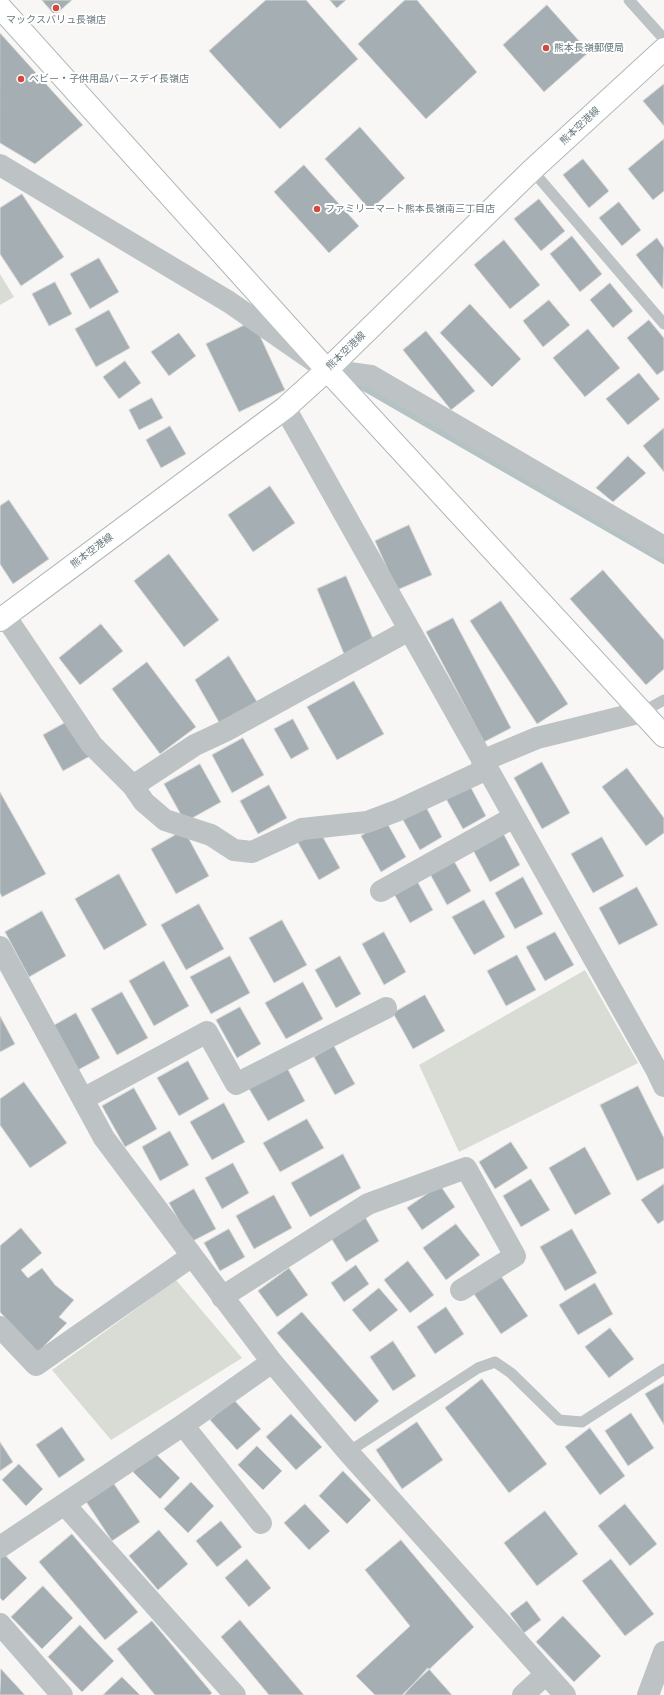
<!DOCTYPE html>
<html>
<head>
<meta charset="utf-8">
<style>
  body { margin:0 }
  canvas { display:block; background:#f8f7f5 }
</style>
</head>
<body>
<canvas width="664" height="1695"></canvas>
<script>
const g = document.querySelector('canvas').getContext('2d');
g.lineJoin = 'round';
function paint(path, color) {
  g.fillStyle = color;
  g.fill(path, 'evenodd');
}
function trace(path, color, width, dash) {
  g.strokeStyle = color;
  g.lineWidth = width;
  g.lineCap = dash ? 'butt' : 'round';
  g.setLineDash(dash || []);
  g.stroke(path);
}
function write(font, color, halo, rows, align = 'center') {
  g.font = font + ' "Work Sans","Noto Sans JP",sans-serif';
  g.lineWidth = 4;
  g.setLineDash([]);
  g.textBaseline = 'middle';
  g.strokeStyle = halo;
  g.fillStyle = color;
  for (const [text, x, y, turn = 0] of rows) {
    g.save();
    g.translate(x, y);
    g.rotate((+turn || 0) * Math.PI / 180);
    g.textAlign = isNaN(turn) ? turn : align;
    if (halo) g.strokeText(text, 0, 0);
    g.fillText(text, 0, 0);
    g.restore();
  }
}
paint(new Path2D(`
  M 0,274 L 14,297 L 0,305 Z
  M 585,970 L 638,1063 L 459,1152 L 419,1065 Z
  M 176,1280 L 242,1358 L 111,1440 L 52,1370 Z`), '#d8dcd5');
trace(new Path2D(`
  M 352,380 L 664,560`), '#b5c2c4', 8);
const building = new Path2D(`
  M 42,0 L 72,0 L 55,15 Z
  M 266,0 L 306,0 L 358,59 L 280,129 L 209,51 Z
  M 330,0 L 346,0 L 337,8 Z
  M 405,0 L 417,0 L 477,72 L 426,119 L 358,44 Z
  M 547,5 L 589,52 L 544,92 L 503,45 Z
  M 0,33 L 83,125 L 35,164 L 0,143 Z
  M 664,84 L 664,126 L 643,101 Z
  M 360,127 L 405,178 L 370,210 L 325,159 Z
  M 664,139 L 664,191 L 653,200 L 628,169 Z
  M 583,159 L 609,191 L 589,208 L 563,175 Z
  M 304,165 L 359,226 L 329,253 L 274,192 Z
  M 22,194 L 64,257 L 21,286 L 0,254 L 0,208 Z
  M 539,199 L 565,231 L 541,251 L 514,219 Z
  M 619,202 L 641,230 L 622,246 L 599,218 Z
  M 572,236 L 602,274 L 580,292 L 550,254 Z
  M 657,238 L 664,248 L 663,289 L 636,255 Z
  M 504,240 L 540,285 L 510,309 L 474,265 Z
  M 99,258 L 119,292 L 90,309 L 70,274 Z
  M 55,282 L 72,314 L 49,326 L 32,294 Z
  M 610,283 L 633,311 L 613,328 L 590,300 Z
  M 549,300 L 570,325 L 543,347 L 523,321 Z
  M 470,304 L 521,359 L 492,387 L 440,333 Z
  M 109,310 L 130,348 L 96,367 L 75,329 Z
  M 649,320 L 664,338 L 664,370 L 657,375 L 627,338 Z
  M 253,321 L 285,390 L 239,412 L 206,344 Z
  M 588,329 L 620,368 L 585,397 L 553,358 Z
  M 426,331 L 475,391 L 451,410 L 403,350 Z
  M 179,333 L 196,356 L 169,376 L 151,352 Z
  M 125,361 L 141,383 L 119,399 L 103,377 Z
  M 639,373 L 660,399 L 628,425 L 606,399 Z
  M 152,398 L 163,418 L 139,430 L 129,410 Z
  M 170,426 L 186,454 L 161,468 L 146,440 Z
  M 664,428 L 664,472 L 643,446 Z
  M 628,456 L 646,473 L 613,502 L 596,488 Z
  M 270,486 L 295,523 L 253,552 L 228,515 Z
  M 9,500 L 49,559 L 13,584 L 0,564 L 0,506 Z
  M 409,525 L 432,575 L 397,590 L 375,541 Z
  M 169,554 L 219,620 L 184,647 L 134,581 Z
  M 603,570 L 664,640 L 664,669 L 646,685 L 570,599 Z
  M 346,576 L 374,641 L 344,654 L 317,589 Z
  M 501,601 L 568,704 L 537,724 L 470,621 Z
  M 453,618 L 511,728 L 484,742 L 426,632 Z
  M 101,624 L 123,651 L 80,685 L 59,658 Z
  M 229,656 L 259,705 L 220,724 L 195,680 Z
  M 147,662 L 196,727 L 160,754 L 112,689 Z
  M 354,681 L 384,734 L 337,760 L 307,707 Z
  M 72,719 L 92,755 L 63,771 L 43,735 Z
  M 293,719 L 309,749 L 291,759 L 274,729 Z
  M 243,738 L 264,775 L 232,793 L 212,755 Z
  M 542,762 L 570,813 L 542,829 L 514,778 Z
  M 200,764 L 221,802 L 185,822 L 164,784 Z
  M 627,768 L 664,818 L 664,833 L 646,846 L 602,787 Z
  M 469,784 L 486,816 L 463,829 L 445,797 Z
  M 269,785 L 287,818 L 258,834 L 240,801 Z
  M 0,792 L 46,874 L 2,897 L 0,893 Z
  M 426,807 L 442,837 L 420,850 L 403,820 Z
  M 386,821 L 406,857 L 381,872 L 361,836 Z
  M 184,830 L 209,876 L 176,894 L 151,849 Z
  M 319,830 L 340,868 L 319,880 L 297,841 Z
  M 503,833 L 520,865 L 490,882 L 473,850 Z
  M 602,837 L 624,876 L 593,893 L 571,854 Z
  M 454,861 L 471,891 L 447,905 L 430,874 Z
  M 119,874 L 147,925 L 104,950 L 75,899 Z
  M 523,877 L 543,914 L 515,929 L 495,893 Z
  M 416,879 L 433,910 L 410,923 L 393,892 Z
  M 637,887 L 658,925 L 619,945 L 599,908 Z
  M 484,900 L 505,937 L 474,955 L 452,917 Z
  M 199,904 L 224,949 L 186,970 L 161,925 Z
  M 42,911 L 66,956 L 29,977 L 5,932 Z
  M 282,920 L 307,965 L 274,983 L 249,938 Z
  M 384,932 L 406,972 L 384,985 L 362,944 Z
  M 555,932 L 574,965 L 545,981 L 526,947 Z
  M 517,955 L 536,990 L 506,1006 L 487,971 Z
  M 230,956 L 250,993 L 211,1014 L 190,977 Z
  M 340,956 L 361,994 L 336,1008 L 315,970 Z
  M 164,961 L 189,1006 L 154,1026 L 129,981 Z
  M 303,982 L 323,1019 L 286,1039 L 265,1003 Z
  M 122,992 L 148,1038 L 117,1055 L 91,1009 Z
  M 425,995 L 445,1031 L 413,1049 L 393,1013 Z
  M 240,1007 L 261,1044 L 237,1058 L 216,1020 Z
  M 76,1013 L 100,1058 L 78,1070 L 53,1026 Z
  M 0,1016 L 15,1044 L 0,1052 Z
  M 334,1046 L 355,1084 L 335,1095 L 314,1057 Z
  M 188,1061 L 209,1099 L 179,1116 L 157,1078 Z
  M 286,1066 L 305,1101 L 268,1121 L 248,1087 Z
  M 24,1082 L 67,1143 L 30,1168 L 0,1125 L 0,1099 Z
  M 638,1086 L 664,1138 L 664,1168 L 637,1181 L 600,1105 Z
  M 134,1088 L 157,1129 L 125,1147 L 102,1106 Z
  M 224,1103 L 245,1142 L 212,1160 L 190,1122 Z
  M 307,1119 L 324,1148 L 280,1172 L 263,1143 Z
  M 170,1131 L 189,1165 L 160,1181 L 142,1147 Z
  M 511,1142 L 528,1168 L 495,1189 L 479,1162 Z
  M 585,1147 L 611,1194 L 575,1215 L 549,1168 Z
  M 343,1154 L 361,1188 L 310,1217 L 291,1183 Z
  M 233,1163 L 249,1193 L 222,1209 L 205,1178 Z
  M 531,1179 L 550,1210 L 521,1227 L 503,1196 Z
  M 664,1184 L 664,1220 L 658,1224 L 641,1200 Z
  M 440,1185 L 455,1207 L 422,1230 L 407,1208 Z
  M 194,1189 L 216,1229 L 191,1242 L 169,1203 Z
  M 274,1195 L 292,1228 L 254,1249 L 236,1216 Z
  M 365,1217 L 379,1241 L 346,1262 L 331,1238 Z
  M 456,1224 L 480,1255 L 446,1280 L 423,1248 Z
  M 21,1228 L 42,1253 L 21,1270 L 28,1278 L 42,1268 L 55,1285 L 74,1300 L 59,1317 L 67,1323 L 37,1353 L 0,1312 L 0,1246 Z
  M 229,1229 L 245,1257 L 220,1271 L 204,1243 Z
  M 572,1229 L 597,1273 L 565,1291 L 540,1247 Z
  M 408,1261 L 434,1295 L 410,1313 L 384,1280 Z
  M 356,1265 L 369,1284 L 344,1302 L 331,1283 Z
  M 289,1268 L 308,1295 L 277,1317 L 258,1291 Z
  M 501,1276 L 528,1316 L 501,1334 L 474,1294 Z
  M 595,1283 L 613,1314 L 578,1335 L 559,1305 Z
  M 379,1288 L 398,1310 L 370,1332 L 352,1310 Z
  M 446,1307 L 464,1334 L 435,1354 L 417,1327 Z
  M 302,1312 L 379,1401 L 355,1422 L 277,1333 Z
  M 610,1328 L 634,1359 L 609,1378 L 585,1347 Z
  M 393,1341 L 416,1376 L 393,1391 L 370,1357 Z
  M 482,1379 L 547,1464 L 509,1493 L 445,1408 Z
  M 664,1383 L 664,1425 L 645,1394 Z
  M 234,1400 L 261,1429 L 237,1450 L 210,1420 Z
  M 631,1413 L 654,1448 L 628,1466 L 605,1431 Z
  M 291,1414 L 322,1447 L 296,1470 L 266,1437 Z
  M 417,1422 L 443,1460 L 402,1489 L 376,1450 Z
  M 62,1427 L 85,1460 L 59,1478 L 36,1445 Z
  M 590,1428 L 625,1476 L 600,1495 L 565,1447 Z
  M 0,1442 L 13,1462 L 0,1471 Z
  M 257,1446 L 282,1471 L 263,1490 L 238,1465 Z
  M 153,1451 L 180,1478 L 160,1499 L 133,1472 Z
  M 19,1464 L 43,1489 L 26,1506 L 2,1480 Z
  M 343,1471 L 371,1500 L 347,1524 L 319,1496 Z
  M 112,1481 L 140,1522 L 112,1541 L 85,1500 Z
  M 191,1482 L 214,1506 L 188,1533 L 164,1509 Z
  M 305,1504 L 330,1531 L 309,1550 L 284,1523 Z
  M 625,1504 L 657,1544 L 630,1566 L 598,1526 Z
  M 545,1511 L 578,1554 L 537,1586 L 504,1543 Z
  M 221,1521 L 242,1547 L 217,1567 L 196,1541 Z
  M 159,1530 L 188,1564 L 158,1590 L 129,1556 Z
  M 72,1534 L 138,1612 L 105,1640 L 39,1562 Z
  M 401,1540 L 474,1627 L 402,1695 L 375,1695 L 356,1676 L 410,1626 L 365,1570 Z
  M 1,1551 L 27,1578 L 3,1601 L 0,1598 L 0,1552 Z
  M 247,1559 L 271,1588 L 249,1607 L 225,1578 Z
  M 611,1559 L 654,1614 L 625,1636 L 582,1581 Z
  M 43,1586 L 73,1618 L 42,1649 L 11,1617 Z
  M 527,1601 L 541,1620 L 524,1633 L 510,1614 Z
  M 563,1616 L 601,1656 L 574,1682 L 536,1642 Z
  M 240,1620 L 304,1695 L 269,1695 L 221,1637 Z
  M 152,1621 L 212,1693 L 210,1695 L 155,1695 L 117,1649 Z
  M 80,1625 L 114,1661 L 82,1692 L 48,1657 Z
  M 428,1668 L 452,1695 L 404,1695 Z
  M 1,1669 L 25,1695 L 0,1695 Z
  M 122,1677 L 140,1695 L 103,1695 Z`);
paint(building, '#a5aeb2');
trace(building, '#d9d9d8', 1);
const secondary = new Path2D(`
  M 0,7 L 327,370 L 664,736
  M 0,620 L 285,408 L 327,370 L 532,170 L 664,49`);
trace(secondary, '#b0b7ba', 24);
trace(new Path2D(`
  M 629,0 L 664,39
  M 532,170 L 664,324
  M 642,712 L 664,700
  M 348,1452 L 478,1368 L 495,1362 L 511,1373 L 559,1420 L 582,1422 L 664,1369`), '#bdc3c5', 11);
trace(new Path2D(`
  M 0,165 L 229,302 L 327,370 L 371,376 L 664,547
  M 285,408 L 656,1069 L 664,1086
  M 5,616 L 92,745 L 133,786 L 144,802 L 165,820 L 211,835 L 234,850 L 252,852 L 302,829 L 367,822 L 399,810 L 487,769
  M 482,761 L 537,738 L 642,712
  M 133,786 L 195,745 L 225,731 L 409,630
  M 381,891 L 514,817
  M 0,947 L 104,1138 L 211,1281 L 272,1362 L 348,1452 L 565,1695
  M 83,1099 L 207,1032 L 236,1084 L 386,1008
  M 222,1297 L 368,1204 L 466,1168 L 515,1256 L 461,1290
  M 0,1327 L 36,1365 L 192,1256
  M 183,1425 L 261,1523
  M 65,1505 L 235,1695
  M 0,1547 L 183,1425 L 272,1362
  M 0,1624 L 62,1695
  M 523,1695 L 546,1674
  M 648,1695 L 664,1652`), '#bdc3c5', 22);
trace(secondary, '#fff', 22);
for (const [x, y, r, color] of [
  [56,8,4,"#d14a3c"],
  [546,48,4,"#d14a3c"],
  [21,79,4,"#d14a3c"],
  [317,209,4,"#d14a3c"]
]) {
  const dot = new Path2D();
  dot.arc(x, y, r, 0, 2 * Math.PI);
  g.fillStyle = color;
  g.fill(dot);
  trace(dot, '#fff', 1.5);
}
write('10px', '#66777d', '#fff', [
  ["マックスバリュ長嶺店",56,20,"center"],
  ["熊本長嶺郵便局",554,48],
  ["ベビー・子供用品バースデイ長嶺店",29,79],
  ["ファミリーマート熊本長嶺南三丁目店",325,209]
], 'left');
write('10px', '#66777d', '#fff', [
  ["熊本空港線",580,126,-43],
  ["熊本空港線",346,351,-44],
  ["熊本空港線",92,551,-37]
]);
</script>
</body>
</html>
